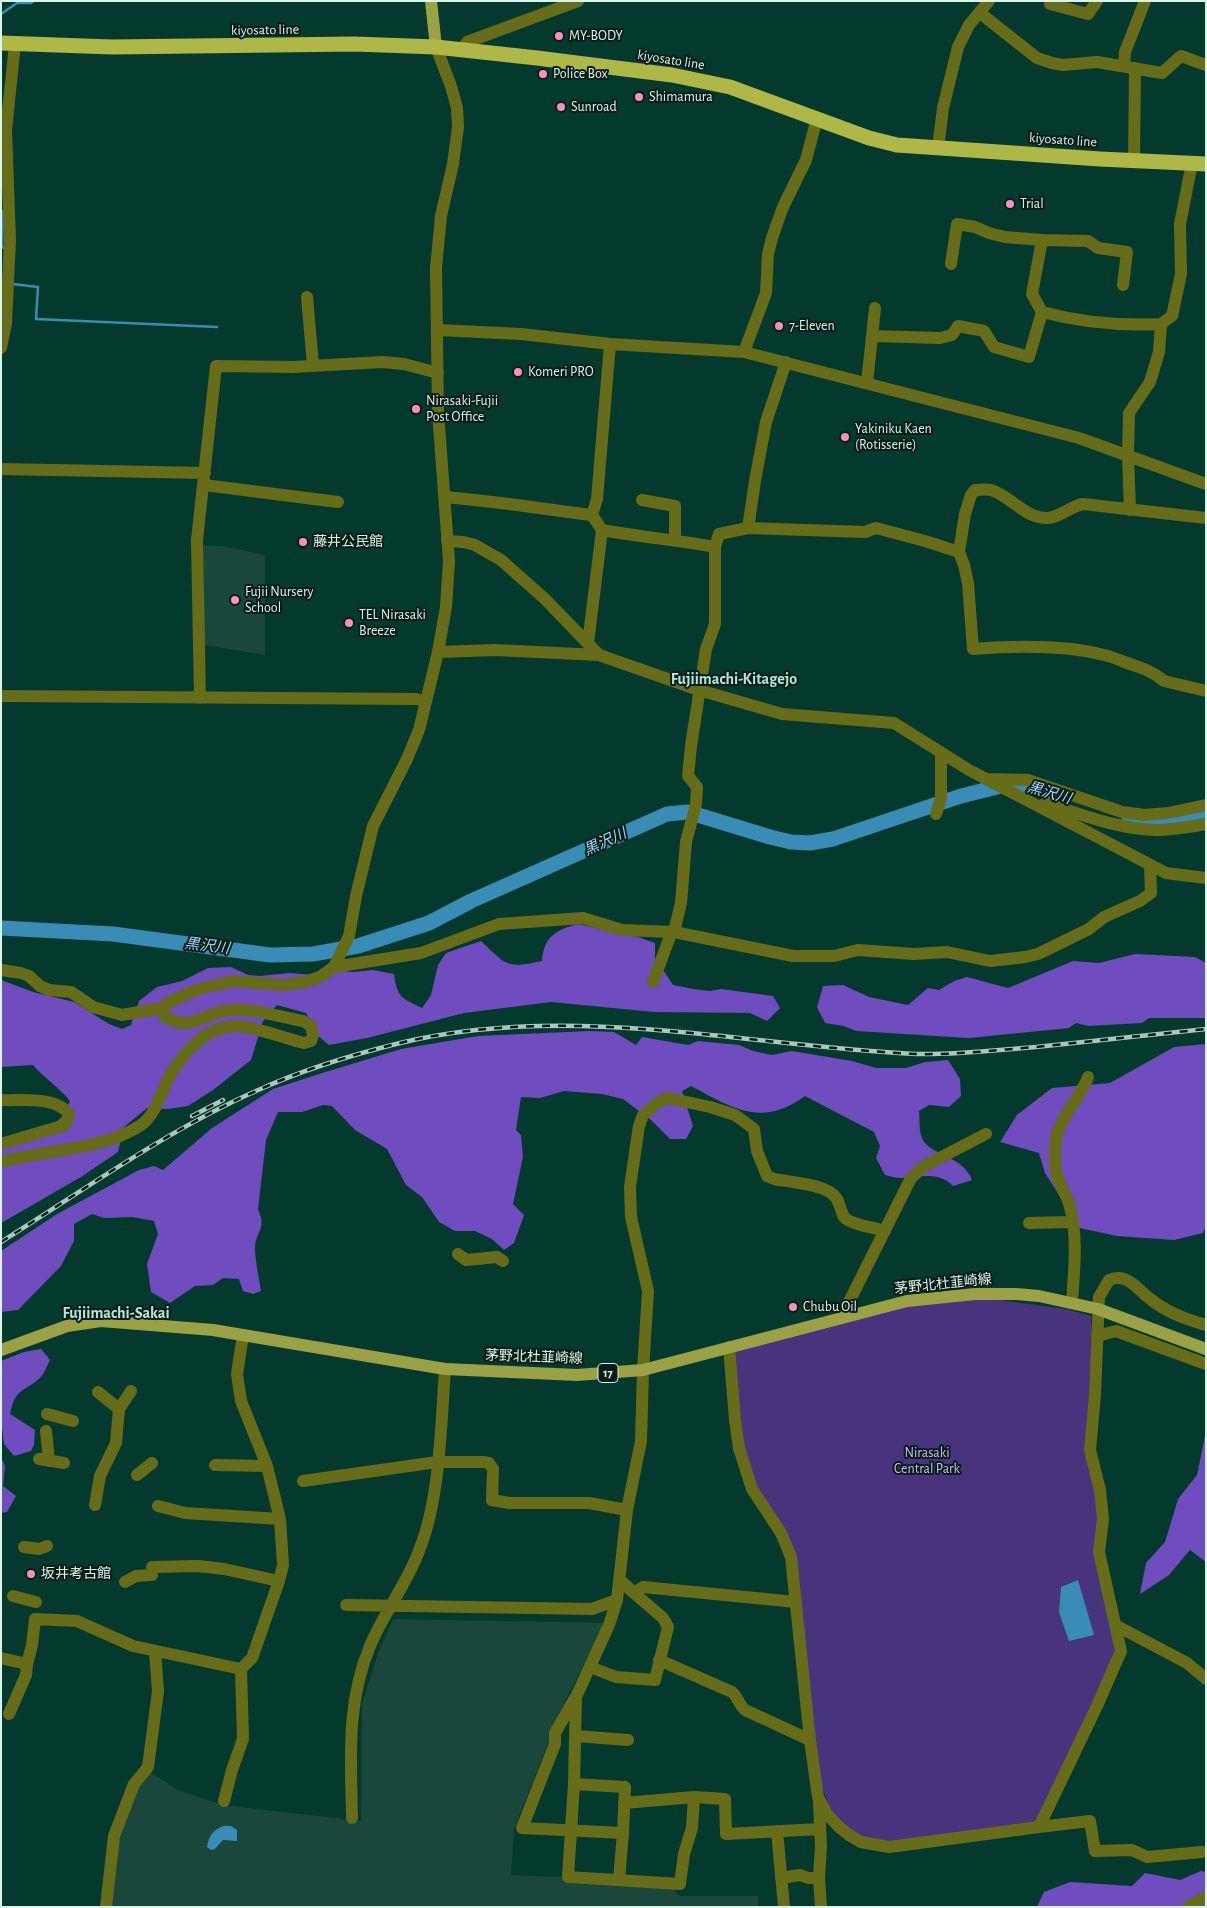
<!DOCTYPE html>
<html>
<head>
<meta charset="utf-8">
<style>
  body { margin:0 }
  #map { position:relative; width:1207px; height:1908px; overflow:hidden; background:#043a2e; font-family:"Alegreya Sans",sans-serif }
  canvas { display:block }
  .frame { position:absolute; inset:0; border:2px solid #daf3eb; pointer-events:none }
</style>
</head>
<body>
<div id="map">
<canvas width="1207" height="1908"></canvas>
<div class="frame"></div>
</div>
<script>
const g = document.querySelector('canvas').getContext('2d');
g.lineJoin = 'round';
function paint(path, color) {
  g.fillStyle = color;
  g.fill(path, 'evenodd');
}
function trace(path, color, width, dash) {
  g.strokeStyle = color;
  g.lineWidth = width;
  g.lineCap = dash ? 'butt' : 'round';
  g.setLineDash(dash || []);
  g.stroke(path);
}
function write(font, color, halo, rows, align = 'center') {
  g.font = font + ' "Alegreya Sans","Noto Sans JP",sans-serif';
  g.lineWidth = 4;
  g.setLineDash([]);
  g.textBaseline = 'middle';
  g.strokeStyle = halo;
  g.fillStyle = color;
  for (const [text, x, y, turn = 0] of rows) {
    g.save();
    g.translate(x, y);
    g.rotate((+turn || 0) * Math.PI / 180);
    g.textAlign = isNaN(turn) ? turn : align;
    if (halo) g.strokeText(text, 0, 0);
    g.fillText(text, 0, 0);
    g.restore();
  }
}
paint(new Path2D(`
  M 203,545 L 222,546 L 265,555 L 265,655 L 204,645 Z
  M 393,1619 L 605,1623 L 551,1729 L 549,1741 L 514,1829 L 511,1875 L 561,1877 L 575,1884 L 674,1889 L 679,1896 L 758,1896 L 758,1907 L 110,1907 L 118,1836 L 137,1785 L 149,1771 L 178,1790 L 222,1805 L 361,1821 L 362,1704 L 378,1653 Z`), '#1a473b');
paint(new Path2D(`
  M 975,1297 L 1067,1309 L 1091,1316 L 1093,1356 L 1095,1485 L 1117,1650 L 1037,1822 L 890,1843 L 864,1838 L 851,1830 L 838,1819 L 829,1806 L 821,1784 L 811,1705 L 800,1592 L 756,1489 L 742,1440 L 734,1350 L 903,1304 Z`), '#48337d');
paint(new Path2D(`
  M 578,924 L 638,937 L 655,943 L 655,958 L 673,985 L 693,989 L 710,991 L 721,989 L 773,996 L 780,1008 L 767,1021 L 750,1013 L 654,1012 L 551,1002 L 464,1013 L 367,1038 L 329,1045 L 317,1035 L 306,1013 L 277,1005 L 263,1021 L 251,1060 L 213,1090 L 188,1106 L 168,1109 L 147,1108 L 124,1127 L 118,1152 L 81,1177 L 3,1222 L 1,1222 L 1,1142 L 55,1123 L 63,1116 L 70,1101 C 59,1087 45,1079 33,1065 L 1,1067 L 1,980 L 33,992 L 74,1002 L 109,1024 L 122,1029 L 131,1025 L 139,1001 L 157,987 L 182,981 L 208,968 L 231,967 L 248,975 L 260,976 L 289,973 L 314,975 L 321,969 L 353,972 L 373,970 L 394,974 C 397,997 401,998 422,1008 L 431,995 L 438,965 L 446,953 L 481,941 C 506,965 507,969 542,961 C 544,936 556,930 578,924 Z
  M 1135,954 L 1195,957 L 1206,963 L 1206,1018 L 1149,1018 L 1142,1023 L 1088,1026 L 1076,1023 L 1069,1028 L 969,1038 L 856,1031 L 844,1026 L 825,1023 L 817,1007 L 823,986 L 843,985 L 869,997 L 908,1005 L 928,988 L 939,990 L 954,981 L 967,977 L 1008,988 L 1073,961 L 1099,963 Z
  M 589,1031 L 614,1032 L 636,1045 L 642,1037 L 688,1045 L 698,1041 L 739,1045 L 753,1051 L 772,1055 L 792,1051 L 852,1061 L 876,1068 L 906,1068 L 925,1062 L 948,1060 L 960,1079 L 961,1096 L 949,1107 L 929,1105 L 919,1111 C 920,1120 918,1135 925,1143 C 938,1157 964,1158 972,1180 L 953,1186 C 939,1171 919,1177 901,1178 C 895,1178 890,1176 885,1175 L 876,1158 L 880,1146 L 874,1132 L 805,1096 C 798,1101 790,1106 781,1109 C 749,1121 720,1101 691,1086 L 682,1091 L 693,1126 L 686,1139 L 670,1139 L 651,1120 L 623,1099 L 602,1094 L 564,1091 L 540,1098 L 521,1097 L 516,1130 L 521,1135 L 523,1157 L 513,1204 L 524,1215 L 514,1243 L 504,1250 L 492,1239 L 475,1231 L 455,1231 L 439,1222 L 422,1197 L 406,1185 L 387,1149 L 355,1130 L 332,1106 L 323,1105 L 302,1112 L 278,1112 L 266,1140 L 258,1209 C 267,1229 256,1231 255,1247 C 255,1261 259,1277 261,1291 L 253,1294 L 243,1291 L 239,1279 L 223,1278 L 213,1285 L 195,1286 L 170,1303 L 151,1292 L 147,1264 L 158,1234 L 154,1221 L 133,1217 L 104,1218 L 92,1214 L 74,1224 L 74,1241 L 61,1266 L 18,1310 L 1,1312 L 1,1251 L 57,1214 L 139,1170 L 154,1166 L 163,1170 L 212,1128 L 273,1089 L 319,1074 L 401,1049 L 478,1036 Z
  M 1206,1044 L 1206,1226 L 1203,1233 L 1174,1240 L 1117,1236 L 1080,1228 L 1045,1173 L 1039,1153 L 1000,1142 L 1017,1115 L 1052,1088 L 1110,1083 L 1174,1047 Z
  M 41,1349 L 50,1360 C 47,1366 44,1374 40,1378 C 23,1393 16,1387 10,1414 L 35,1430 L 34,1445 L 31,1451 L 14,1456 L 4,1444 L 1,1419 L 1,1361 L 24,1352 Z
  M 1206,1431 L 1206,1562 L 1190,1550 L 1169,1575 L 1140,1594 L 1146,1563 L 1165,1542 L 1178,1499 L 1197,1475 Z
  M 1,1457 L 5,1466 L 3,1486 L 16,1496 L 7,1512 L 1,1513 Z
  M 1201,1871 L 1206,1872 L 1206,1907 L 1037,1907 L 1044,1892 L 1070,1882 L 1132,1886 L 1145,1873 L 1180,1880 Z`), '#6f4dbe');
paint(new Path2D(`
  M 1078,1580 L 1094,1635 L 1069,1641 L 1059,1612 L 1061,1587 Z
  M 224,1826 L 231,1826 L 237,1830 L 237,1841 L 223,1840 L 215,1849 L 211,1850 L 207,1847 C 209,1835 213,1830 224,1826 Z`), '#388cb5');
trace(new Path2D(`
  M 1,14 L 17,3 L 31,3 L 34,1
  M 3,211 L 2,247 L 5,248
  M 13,284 L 38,287 L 36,319 L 217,327`), '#388cb5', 2.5);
trace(new Path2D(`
  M 1129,818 C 1155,824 1180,818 1206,812
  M 1,928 L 113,934 L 270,955 L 313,954 L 358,946 L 429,923 L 471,901 L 667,814 L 688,812 L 770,837 L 791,842 L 810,843 L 833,839 L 961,796 L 1013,783 L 1047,791`), '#388cb5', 15);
trace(new Path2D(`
  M 1050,4 L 1088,14 L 1097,1
  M 980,13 L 1037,58 L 1052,63 L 1063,65 L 1097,62 L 1162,73 L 1181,56 L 1206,65
  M 463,50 L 467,42 L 578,1
  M 1124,66 L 1125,52 L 1145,1
  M 938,148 L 943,108 L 958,47 L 969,25 L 989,1
  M 1134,160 L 1135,68
  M 1042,240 L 1032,294 L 1042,312 C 1080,322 1122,326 1161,324
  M 951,264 L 957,224 L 975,227 L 989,233 L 1005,237 L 1042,240 L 1088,241 L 1098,248 L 1127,252 L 1123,285
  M 307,297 L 313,365
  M 438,330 L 521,334 L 610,344 L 744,352 L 1079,438 L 1206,484
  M 873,336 L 940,338 L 952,335 L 958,326 L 984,331 L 994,347 L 1029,357 L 1042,312
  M 610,344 L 597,499 L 592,515 L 602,530 C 640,537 678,540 715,547
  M 1,348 L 6,323 L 10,240 L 6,130 L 15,44
  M 744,352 L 766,293 L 768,254 L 772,238 L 783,207 L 806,160 L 817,118
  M 867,383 L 875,308
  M 1,469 L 205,473
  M 204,485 L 338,502
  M 444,497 C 494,501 543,509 592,515
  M 642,500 L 675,506 L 675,539
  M 1130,510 L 1128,455 L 1129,413 L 1150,382 L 1159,352 L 1161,324 L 1172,316 L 1181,274 L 1180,224 L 1192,163
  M 1206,518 L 1083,504 C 1071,506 1059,518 1047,518 C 1024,518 1011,496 991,490 C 986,489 980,490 975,490 L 971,495 L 965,514 L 959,552 L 964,565 L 968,583 L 973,649 C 1012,646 1066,645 1104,655 C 1113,657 1121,661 1130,664 C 1142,668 1154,672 1164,681 L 1206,691
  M 748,528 L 755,481 L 766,422 L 786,362
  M 447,541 L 463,542 L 475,545 L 501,560 L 545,599 L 599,655 L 699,690 L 782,714 L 894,723 L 969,770 L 1166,873 L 1206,878
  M 588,643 L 602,530
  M 438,652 L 495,650 L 599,655
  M 1,696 L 416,699 L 425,701
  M 200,698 L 197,540 L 216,366 L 293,367 L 382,362 L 404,364 L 438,373
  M 987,779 L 1028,780 L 1122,812 L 1145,815 L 1168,813 L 1206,805
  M 1045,803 C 1081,814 1117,829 1155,830 C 1172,830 1189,827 1206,824
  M 936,814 L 941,798 L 941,753
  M 674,932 L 681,903 L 686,842 L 696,804 L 697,787 L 688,776 L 691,746 L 706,649 L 715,624 L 715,547 L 719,534 L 748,528 L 865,532 L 876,528 L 925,541 L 959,552
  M 334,967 L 421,953 L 499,924 L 583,918 L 622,930 L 674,932 L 793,956 L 834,956 L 858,950 L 914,954 L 947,952 L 990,961 L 1025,957 L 1038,954 L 1089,929 L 1104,917 L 1140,901 L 1151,893 L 1150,865
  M 1,970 L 21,973 L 29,976 L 40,986 L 49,990 L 71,992 L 93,1007 L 122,1015 L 162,1008
  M 653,982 L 672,931
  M 1,1100 C 22,1101 56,1096 69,1114 L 65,1125 L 1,1144
  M 1,1162 C 46,1149 102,1151 141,1125 C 154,1116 160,1097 166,1083 C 180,1055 209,1020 245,1027 C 264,1030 284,1038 304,1043 L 311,1041 L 313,1035 L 311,1026 L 303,1021 C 278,1017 248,1006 223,1011 C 200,1017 189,1031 165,1017 L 162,1008 L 171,1001 L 199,989 L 233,981 L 283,985 L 305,982 L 320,977 L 334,967 L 349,936 L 356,896 L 373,826 L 407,759 L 419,730 L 438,652 L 446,607 L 449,561 L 438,412 L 436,268 L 441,216 L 453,164 L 458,127 L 457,108 L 451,86 L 436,47
  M 1029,1223 L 1072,1222
  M 458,1254 L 466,1260 L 497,1257 L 503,1261
  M 1072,1302 C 1074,1273 1078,1236 1070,1207 C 1068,1198 1062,1189 1058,1179 C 1054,1169 1054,1144 1057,1134 C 1063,1113 1081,1097 1088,1077
  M 847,1316 L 845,1310 L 911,1178 L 924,1166 L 986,1134
  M 1097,1336 L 1116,1331 L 1206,1364
  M 729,1347 L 735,1420 L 739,1448 L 752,1489 L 781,1533 L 791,1557 L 810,1740 L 818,1797 L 827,1814 L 839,1827 L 849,1835 L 861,1842 L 889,1847 L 1039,1827 L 1097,1706 L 1121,1651 L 1099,1552 L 1103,1519 L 1100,1490 L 1090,1450 L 1095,1395 L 1099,1297 L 1109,1280 C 1114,1278 1118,1277 1124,1279 C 1134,1282 1141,1292 1149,1298 C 1166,1312 1185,1319 1206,1325
  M 98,1392 L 119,1409
  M 47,1414 L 73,1421
  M 46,1431 L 49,1461
  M 39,1459 L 64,1463
  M 215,1465 L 267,1466
  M 137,1475 L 152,1463
  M 303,1481 L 437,1462 L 483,1462 L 489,1463 L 493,1469 L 492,1500 L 509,1503 L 589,1503 L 627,1510
  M 95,1505 L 100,1476 L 116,1443 L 119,1409 L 131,1391
  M 158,1506 L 185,1513 L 280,1519
  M 24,1547 L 39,1549 L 47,1546
  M 152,1567 L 198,1566 L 224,1569 L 279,1581
  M 620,1580 L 634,1593 L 643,1587 L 796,1602
  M 125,1582 L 136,1576 L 152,1575
  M 13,1596 L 36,1602
  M 346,1605 L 592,1609 L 617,1600
  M 1117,1626 L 1187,1663 L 1206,1679
  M 1,1658 L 27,1664 L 32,1645 L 35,1619 L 77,1621 L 133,1646 L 241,1669
  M 659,1660 L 732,1692 C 738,1697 739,1705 745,1710 L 810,1740
  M 590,1667 L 616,1677 L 655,1680 L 668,1627 L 663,1618 L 634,1593
  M 9,1714 L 26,1675 L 27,1664
  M 575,1736 L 628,1740
  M 574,1784 L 625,1787 L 623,1833 L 522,1828 L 555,1744 L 555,1733 L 575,1698
  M 694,1797 L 692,1828 L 684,1854 L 680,1884 L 568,1877 L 574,1784 L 576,1697 L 609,1625 L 617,1600 L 627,1510 L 641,1441 L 643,1370 L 648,1291 L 631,1217 L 630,1187 L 639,1126 L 643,1115 L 657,1103 L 668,1098 L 710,1107 L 735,1115 L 754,1129 L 757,1151 L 767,1176 L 774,1179 C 789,1182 819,1184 831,1193 C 840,1198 839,1208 844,1217 C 849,1224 876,1228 885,1231
  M 224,1801 L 232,1770 L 243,1739 L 241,1669 L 252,1658 L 279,1581 L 283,1565 L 280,1519 L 267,1466 L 241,1401 L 237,1374 L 243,1335
  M 819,1802 L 821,1846 L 819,1878 L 821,1907
  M 624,1803 L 694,1797 L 725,1799 L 726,1834 L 820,1829
  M 352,1818 C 351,1757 346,1704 370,1646 C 384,1612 408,1583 420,1548 C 440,1498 441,1424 445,1369
  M 1039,1827 L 1090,1821 L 1095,1851 L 1132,1850 L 1147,1857 L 1202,1852
  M 777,1831 L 784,1907
  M 781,1878 L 800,1875 L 808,1878 L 819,1878
  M 619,1880 L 623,1833
  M 106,1907 L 114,1836 L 134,1784 L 148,1767 L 158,1691 L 155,1651
  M 1188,1907 L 1206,1897`), '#676c19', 12);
trace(new Path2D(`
  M 431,1 L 436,47
  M 1,1350 L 67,1326 L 101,1321 L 213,1330 L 445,1369 L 577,1375 L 643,1370 L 907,1301 L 975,1294 L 1016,1294 L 1039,1296 L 1098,1309 L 1206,1349`), '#9ba246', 12);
trace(new Path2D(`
  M 1,43 L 112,47 L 355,44 L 436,47 L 537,58 L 672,75 L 730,87 L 869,138 L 897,145 L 1100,159 L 1206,164`), '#afb846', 15);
const rail = new Path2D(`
  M 192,1116 L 223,1100
  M 1,1242 C 84,1190 166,1131 256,1091 C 302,1070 351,1055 400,1043 C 571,1002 745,1046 916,1054 C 956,1055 996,1050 1036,1047 C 1093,1041 1149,1035 1206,1029`);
trace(rail, '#a9c9c0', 4.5);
trace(rail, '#091d18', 2.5, [8]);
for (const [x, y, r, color] of [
  [559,36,5,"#fd8ebf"],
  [543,74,5,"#fd8ebf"],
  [639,97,5,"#fd8ebf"],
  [561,107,5,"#fd8ebf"],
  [1010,204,5,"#fd8ebf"],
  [779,326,5,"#fd8ebf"],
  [518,372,5,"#fd8ebf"],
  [416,409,5,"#fd8ebf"],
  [845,437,5,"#fd8ebf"],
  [303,542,5,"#fd8ebf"],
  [235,600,5,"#fd8ebf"],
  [349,623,5,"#fd8ebf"],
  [793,1307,5,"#fd8ebf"],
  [31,1574,5,"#fd8ebf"]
]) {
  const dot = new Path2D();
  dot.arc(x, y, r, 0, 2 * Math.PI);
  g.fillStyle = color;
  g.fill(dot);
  trace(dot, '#091d18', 2);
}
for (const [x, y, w] of [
  [608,1373,20]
]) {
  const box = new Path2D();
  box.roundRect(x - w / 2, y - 9.5, w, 19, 4);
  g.fillStyle = '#091d18';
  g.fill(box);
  trace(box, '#daf3eb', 1);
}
write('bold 12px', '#daf3eb', null, [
  ["17",608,1373]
]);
write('14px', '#daf3eb', '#091d18', [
  ["kiyosato line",265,30,-1],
  ["kiyosato line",671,60,9],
  ["kiyosato line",1063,140,4],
  ["茅野北杜韮崎線",943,1284,-6],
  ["茅野北杜韮崎線",534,1357,2]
]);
write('14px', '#daf3eb', '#091d18', [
  ["MY-BODY",569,36],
  ["Police Box",553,74],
  ["Shimamura",649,97],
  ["Sunroad",571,107],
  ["Trial",1020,204],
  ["7-Eleven",789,326],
  ["Komeri PRO",528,372],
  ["Nirasaki-Fujii",426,401],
  ["Post Office",426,417],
  ["Yakiniku Kaen",855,429],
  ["(Rotisserie)",855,445],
  ["藤井公民館",313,542],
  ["Fujii Nursery",245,592],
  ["School",245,608],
  ["TEL Nirasaki",359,615],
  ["Breeze",359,631],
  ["Chubu Oil",803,1307],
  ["坂井考古館",41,1574]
], 'left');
write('14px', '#c8bdf6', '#091d18', [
  ["Nirasaki",927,1453],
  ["Central Park",927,1469]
]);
write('italic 15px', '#9bd9fc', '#091d18', [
  ["黒沢川",1049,793,16],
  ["黒沢川",605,842,-25],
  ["黒沢川",207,946,7]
]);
write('bold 16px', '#b3e6d6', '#091d18', [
  ["Fujiimachi-Kitagejo",734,679],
  ["Fujiimachi-Sakai",116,1313]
]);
</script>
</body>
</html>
